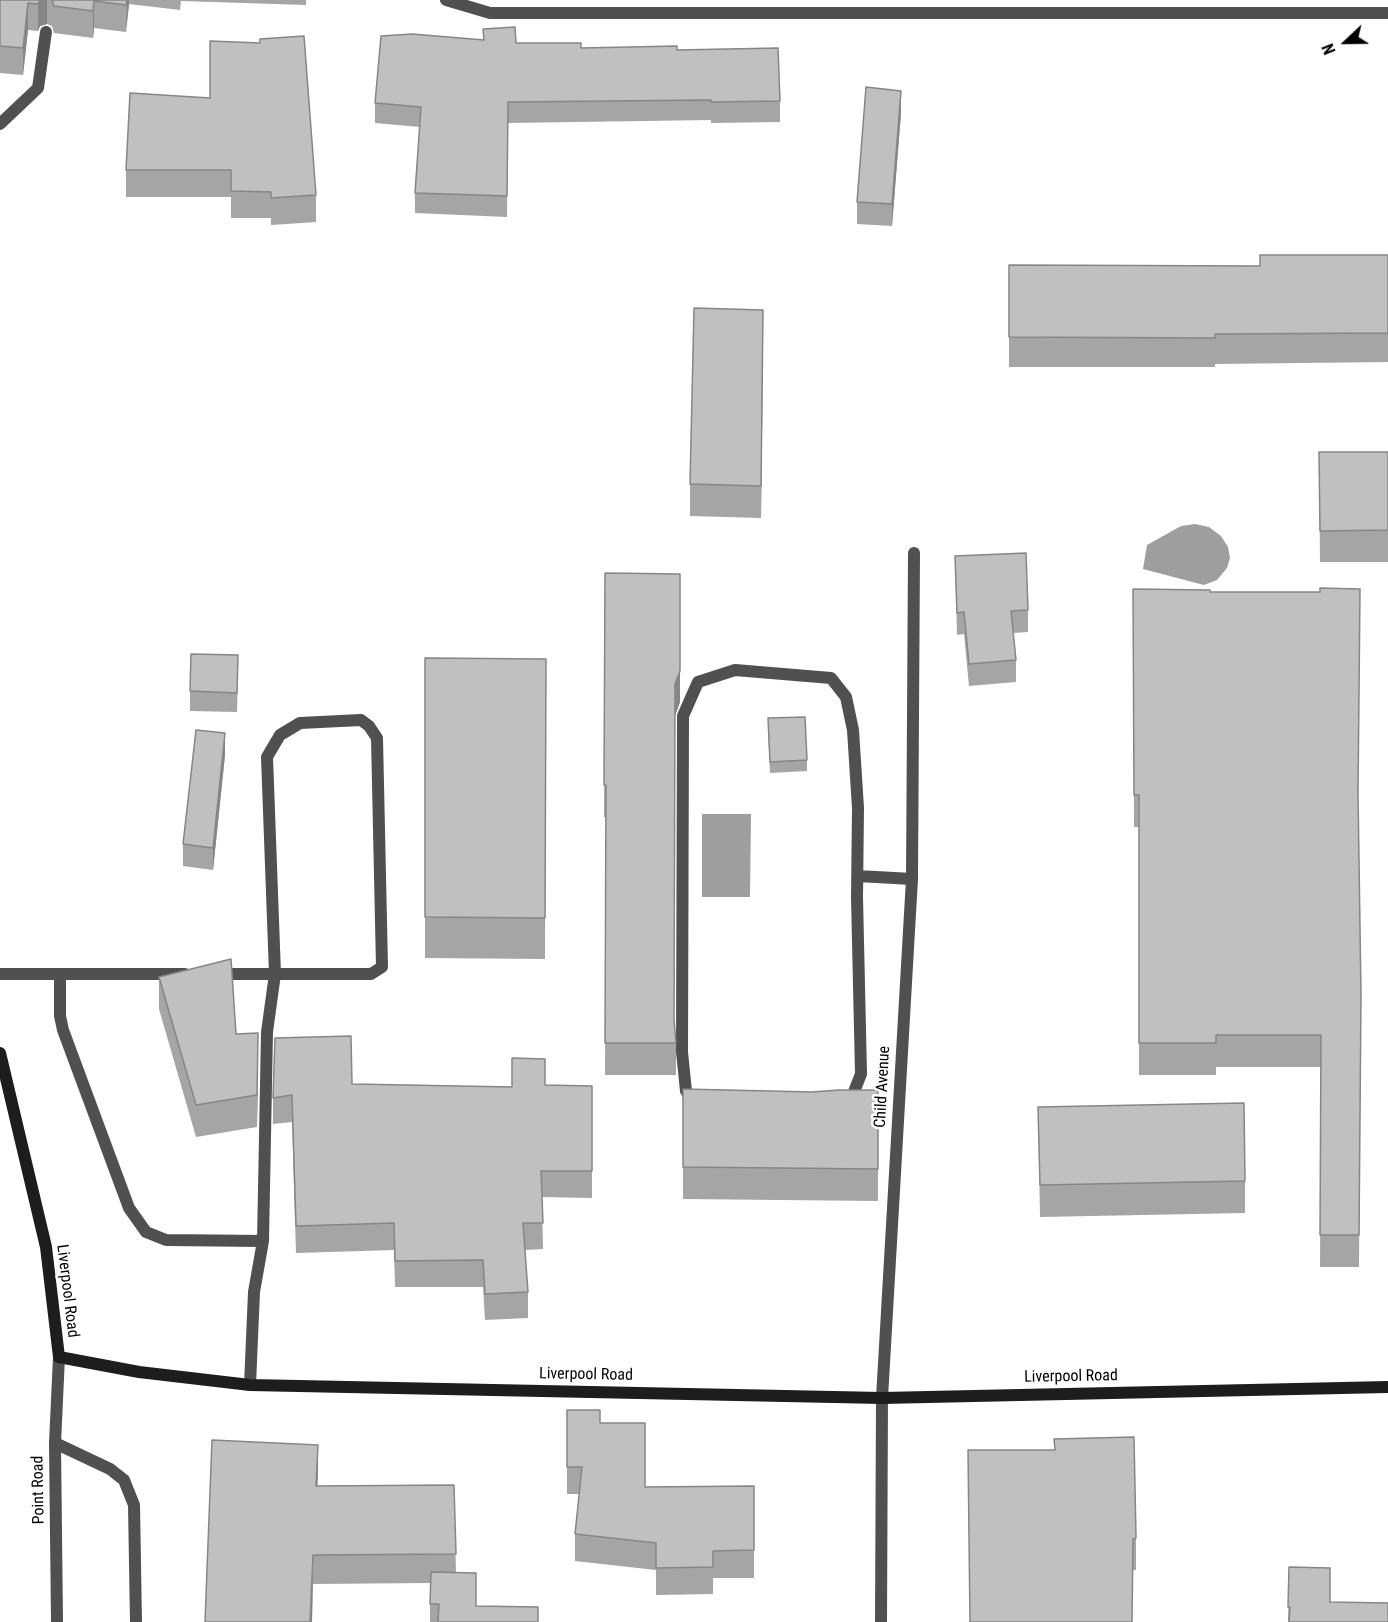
<!DOCTYPE html>
<html>
<head>
<meta charset="utf-8">
<style>
  body { margin:0 }
  #map { position:relative; width:1388px; height:1622px; overflow:hidden; background:#fff; font-family:"Roboto Condensed",sans-serif }
  canvas { display:block }
  .north { position:absolute; left:1316px; top:12px; width:60px; height:60px; -webkit-text-stroke:4px #fff; paint-order:stroke; rotate:248deg; font-size:16px; font-weight:700; line-height:24px; text-align:center; color:#000 }
  .north::after { content:''; display:block; margin:auto; width:21px; height:27px; background:#000; clip-path:polygon(50% 0,100% 100%,50% 72%,0 100%) }
</style>
</head>
<body>
<div id="map">
<canvas width="1388" height="1622"></canvas>
<div class="north">N</div>
</div>
<script>
const g = document.querySelector('canvas').getContext('2d');
g.lineJoin = 'round';
function paint(path, color) {
  g.fillStyle = color;
  g.fill(path, 'evenodd');
}
function trace(path, color, width, dash) {
  g.strokeStyle = color;
  g.lineWidth = width;
  g.lineCap = dash ? 'butt' : 'round';
  g.setLineDash(dash || []);
  g.stroke(path);
}
function write(font, color, halo, rows, align = 'center') {
  g.font = font + ' "Roboto Condensed",sans-serif';
  g.lineWidth = 5;
  g.setLineDash([]);
  g.textBaseline = 'middle';
  g.strokeStyle = halo;
  g.fillStyle = color;
  for (const [text, x, y, turn = 0] of rows) {
    g.save();
    g.translate(x, y);
    g.rotate((+turn || 0) * Math.PI / 180);
    g.textAlign = isNaN(turn) ? turn : align;
    if (halo) g.strokeText(text, 0, 0);
    g.fillText(text, 0, 0);
    g.restore();
  }
}
paint(new Path2D(`
  M 1195,524 L 1209,527 L 1221,536 L 1228,547 L 1230,558 L 1227,568 L 1217,580 L 1204,585 L 1143,569 L 1147,545 L 1181,526 Z
  M 702,814 L 751,814 L 750,897 L 702,897 Z`), '#9e9e9e');
trace(new Path2D(`
  M 0,124 L 38,88 L 46,32
  M 735,670 L 831,678 L 846,697 L 853,730 L 858,808 L 857,897 L 861,1074 L 850,1102 L 840,1113 L 812,1116 L 708,1114 L 696,1106 L 686,1091 L 682,1052 L 683,716 L 698,682 Z
  M 858,876 L 912,879
  M 0,974 L 185,974
  M 60,974 L 60,1016 L 63,1030 L 129,1208 L 146,1232 L 166,1240 L 263,1241 L 254,1292 L 250,1385
  M 217,974 L 371,974 L 382,967 L 377,738 L 369,726 L 361,720 L 300,723 L 280,735 L 267,757 L 275,974 L 267,1032 L 263,1241
  M 55,1443 L 110,1469 L 124,1480 L 134,1505 L 136,1622`), '#505050', 12);
trace(new Path2D(`
  M 446,0 L 490,13 L 1388,13
  M 57,1622 L 55,1443 L 59,1357
  M 881,1622 L 882,1398 L 912,879 L 914,553`), '#505050', 12);
trace(new Path2D(`
  M 0,1053 L 46,1247 L 59,1357 L 139,1372 L 250,1385 L 882,1398 L 1388,1387`), '#1d1d1d', 12);
paint(new Path2D(`
  M 0,0 L 306,0 L 306,5 L 181,1 L 180,10 L 129,4 L 126,32 L 94,28 L 93,38 L 54,33 L 52,26 L 47,24 L 40,26 L 38,31 L 28,30 L 23,75 L 0,73 Z
  M 516,43 L 581,48 L 677,50 L 780,101 L 780,122 L 711,123 L 711,120 L 508,123 L 507,217 L 415,213 L 415,193 L 420,127 L 375,123 L 375,103 Z
  M 130,93 L 316,195 L 316,222 L 271,225 L 271,218 L 231,218 L 231,197 L 126,197 L 126,170 Z
  M 901,113 L 892,226 L 857,224 L 857,202 Z
  M 1388,255 L 1388,362 L 1215,364 L 1215,367 L 1009,367 L 1009,265 L 1260,266 Z
  M 763,342 L 761,518 L 690,516 L 690,484 Z
  M 1319,452 L 1388,452 L 1388,562 L 1320,562 Z
  M 955,556 L 1028,610 L 1028,632 L 1013,633 L 1016,660 L 1016,682 L 969,686 L 964,634 L 957,635 Z
  M 605,573 L 680,702 L 675,716 L 674,1021 L 676,1043 L 676,1075 L 605,1075 L 606,817 L 604,817 Z
  M 1133,589 L 1210,592 L 1358,806 L 1361,995 L 1359,1267 L 1320,1267 L 1321,1067 L 1216,1067 L 1216,1075 L 1139,1075 L 1139,827 L 1134,827 Z
  M 425,658 L 546,659 L 545,959 L 425,958 Z
  M 238,675 L 237,712 L 190,711 L 190,691 Z
  M 768,729 L 807,760 L 807,771 L 770,773 Z
  M 225,755 L 213,870 L 183,866 L 183,844 Z
  M 159,977 L 236,1034 L 258,1065 L 257,1127 L 196,1137 L 159,1009 Z
  M 352,1084 L 512,1087 L 545,1085 L 592,1086 L 592,1198 L 542,1197 L 543,1249 L 525,1250 L 528,1292 L 528,1318 L 485,1320 L 483,1287 L 395,1287 L 394,1250 L 296,1253 L 292,1122 L 273,1124 L 273,1098 Z
  M 683,1089 L 812,1092 L 878,1090 L 878,1201 L 683,1199 Z
  M 1038,1107 L 1245,1181 L 1245,1213 L 1040,1217 Z
  M 567,1410 L 600,1423 L 645,1487 L 754,1486 L 754,1578 L 713,1578 L 713,1594 L 656,1595 L 656,1570 L 575,1561 L 575,1534 L 579,1494 L 567,1494 Z
  M 318,1474 L 317,1486 L 454,1485 L 456,1573 L 476,1606 L 538,1622 L 430,1622 L 430,1583 L 313,1584 L 312,1622 L 205,1622 Z
  M 968,1482 L 1136,1538 L 1136,1570 L 1133,1570 Z
  M 1289,1567 L 1330,1602 L 1388,1622 L 1288,1622 Z`), '#a5a5a5');
paint(new Path2D(`
  M 40,0 L 47,0 L 47,24 L 40,26 L 38,31 L 38,4 Z
  M 127,0 L 129,0 L 129,4 L 126,32 Z
  M 94,1 L 94,28 L 93,38 L 93,11 Z
  M 28,3 L 28,30 L 23,75 L 23,48 Z
  M 901,91 L 901,113 L 892,226 L 892,204 Z
  M 763,310 L 763,342 L 761,518 L 761,486 Z
  M 680,574 L 680,702 L 675,716 L 674,1052 L 675,684 Z
  M 225,733 L 225,755 L 213,870 L 213,848 Z
  M 258,1033 L 258,1065 L 257,1127 L 257,1095 Z
  M 318,1445 L 318,1474 L 316,1516 L 316,1486 Z
  M 313,1555 L 312,1622 L 310,1622 Z`), '#868686');
const building = new Path2D(`
  M 0,0 L 40,0 L 38,4 L 28,3 L 23,48 L 0,46 Z
  M 52,0 L 127,0 L 126,5 L 94,1 L 93,11 L 54,6 Z
  M 515,27 L 516,43 L 581,43 L 581,48 L 677,46 L 677,50 L 778,48 L 780,101 L 711,102 L 711,100 L 508,102 L 507,196 L 415,193 L 421,107 L 375,103 L 381,36 L 412,34 L 484,40 L 483,29 Z
  M 304,36 L 316,195 L 271,198 L 271,192 L 231,191 L 231,170 L 126,170 L 130,93 L 210,98 L 210,41 L 260,43 L 260,39 Z
  M 866,87 L 901,91 L 892,204 L 857,202 Z
  M 1260,255 L 1388,255 L 1388,333 L 1215,334 L 1215,338 L 1009,337 L 1009,265 L 1260,266 Z
  M 694,308 L 763,310 L 761,486 L 690,484 Z
  M 1319,452 L 1388,452 L 1388,530 L 1320,531 Z
  M 1026,553 L 1028,610 L 1011,611 L 1016,660 L 969,664 L 964,612 L 957,613 L 955,556 Z
  M 605,573 L 680,574 L 680,671 L 675,684 L 674,1020 L 676,1043 L 605,1043 L 606,785 L 604,785 Z
  M 1320,588 L 1360,589 L 1358,793 L 1361,995 L 1359,1235 L 1320,1235 L 1321,1035 L 1216,1035 L 1216,1043 L 1139,1043 L 1139,795 L 1134,795 L 1133,589 L 1210,590 L 1210,592 L 1320,592 Z
  M 191,654 L 238,655 L 237,693 L 190,691 Z
  M 425,658 L 546,659 L 545,918 L 425,917 Z
  M 805,717 L 807,760 L 770,762 L 768,718 Z
  M 196,730 L 225,733 L 213,848 L 183,844 Z
  M 231,959 L 236,1034 L 258,1033 L 257,1095 L 196,1105 L 159,977 Z
  M 351,1036 L 352,1084 L 512,1087 L 512,1058 L 545,1059 L 545,1085 L 592,1086 L 592,1171 L 541,1171 L 543,1223 L 523,1223 L 528,1292 L 485,1294 L 483,1260 L 395,1261 L 394,1223 L 296,1226 L 292,1095 L 273,1098 L 275,1038 Z
  M 683,1089 L 812,1092 L 839,1090 L 878,1090 L 878,1169 L 683,1167 Z
  M 1244,1103 L 1245,1181 L 1040,1185 L 1038,1107 Z
  M 567,1410 L 600,1410 L 600,1423 L 645,1423 L 645,1487 L 754,1486 L 754,1550 L 713,1551 L 713,1567 L 656,1568 L 656,1543 L 575,1534 L 582,1467 L 567,1467 Z
  M 1134,1437 L 1136,1538 L 1133,1539 L 1132,1622 L 970,1622 L 968,1450 L 1055,1450 L 1054,1439 Z
  M 212,1440 L 318,1445 L 316,1486 L 454,1485 L 456,1554 L 313,1555 L 310,1622 L 205,1622 Z
  M 1289,1567 L 1330,1568 L 1330,1602 L 1388,1603 L 1388,1622 L 1289,1622 L 1290,1607 L 1288,1607 Z
  M 431,1572 L 476,1573 L 476,1606 L 538,1607 L 538,1622 L 438,1622 L 439,1604 L 430,1604 Z`);
paint(building, '#c0c0c0');
trace(building, '#868686', 1.5);
write('16px', '#000', '#fff', [
  ["Child Avenue",883,1087,-87],
  ["Liverpool Road",67,1291,83],
  ["Liverpool Road",586,1375,1],
  ["Liverpool Road",1071,1377,-1],
  ["Point Road",39,1490,-91]
]);
</script>
</body>
</html>
